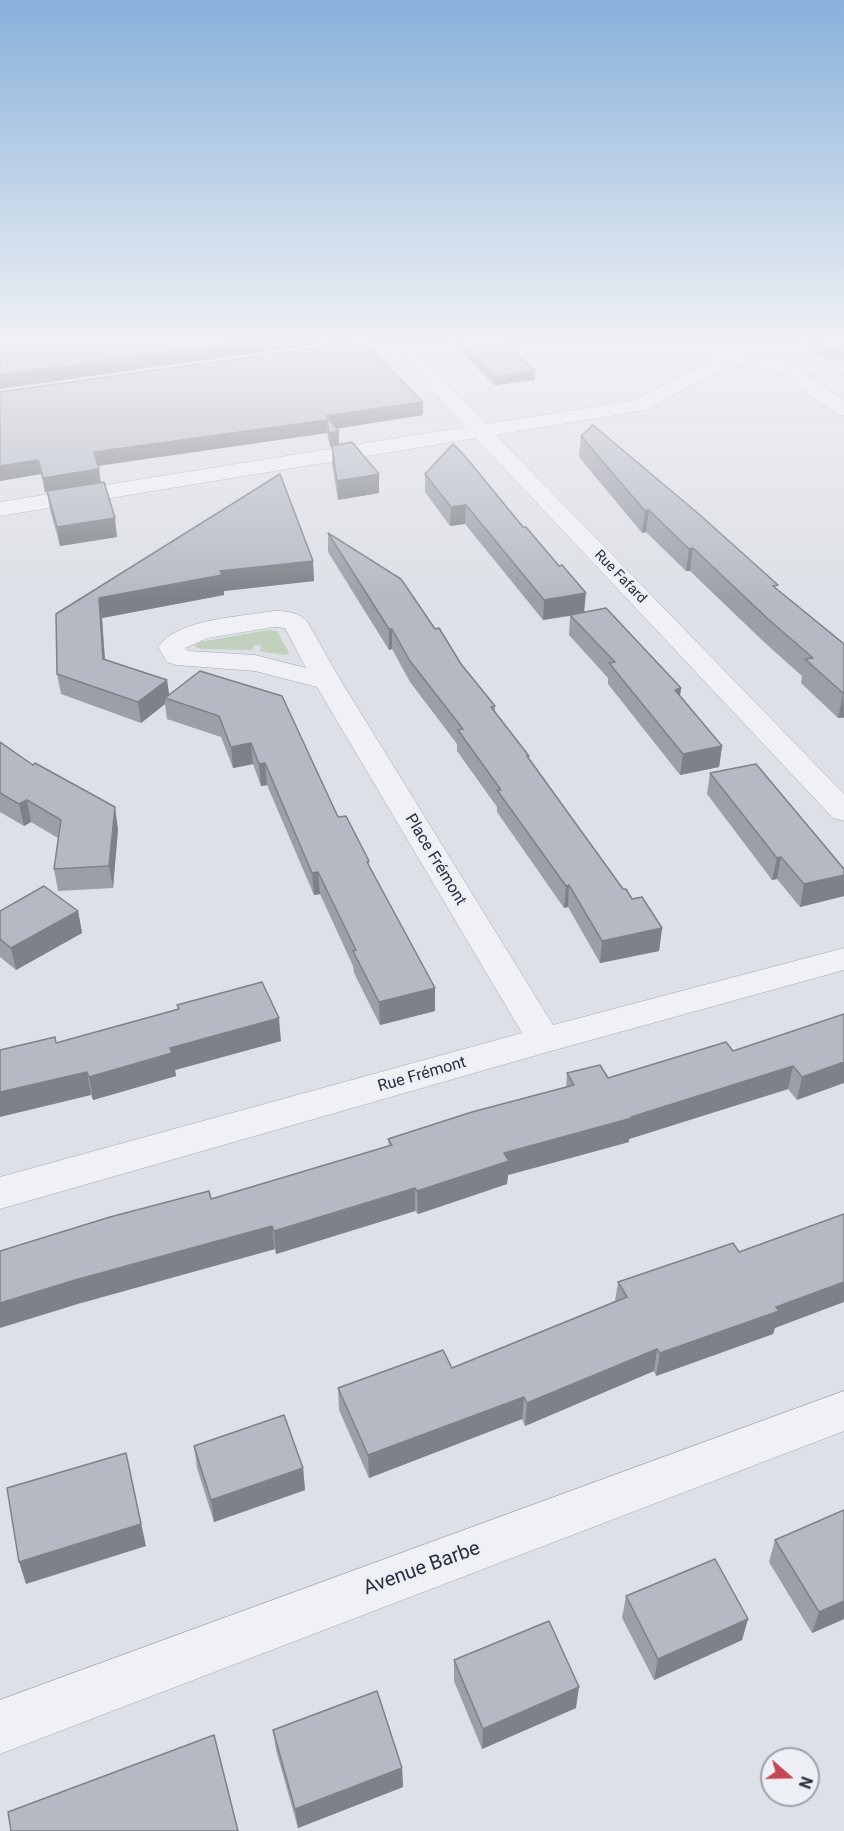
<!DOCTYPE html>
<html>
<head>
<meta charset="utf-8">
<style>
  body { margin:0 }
  #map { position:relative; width:844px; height:1831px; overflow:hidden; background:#dde0e6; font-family:Roboto,sans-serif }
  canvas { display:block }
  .north { position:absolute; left:760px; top:1747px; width:60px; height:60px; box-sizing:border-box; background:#eceff4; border:2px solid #9da2aa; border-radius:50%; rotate:110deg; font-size:16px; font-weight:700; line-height:24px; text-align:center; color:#272e3c }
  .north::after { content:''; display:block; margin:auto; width:21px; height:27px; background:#c84652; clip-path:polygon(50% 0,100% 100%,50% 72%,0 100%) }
</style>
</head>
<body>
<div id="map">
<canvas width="844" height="1831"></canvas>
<div class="north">N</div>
</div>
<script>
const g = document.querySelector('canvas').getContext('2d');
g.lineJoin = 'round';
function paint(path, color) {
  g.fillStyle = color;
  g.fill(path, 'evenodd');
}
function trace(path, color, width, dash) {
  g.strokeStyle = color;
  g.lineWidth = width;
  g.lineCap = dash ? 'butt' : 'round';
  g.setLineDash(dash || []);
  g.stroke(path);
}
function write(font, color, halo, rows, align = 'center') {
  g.font = font + ' Roboto,sans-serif';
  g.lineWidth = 5;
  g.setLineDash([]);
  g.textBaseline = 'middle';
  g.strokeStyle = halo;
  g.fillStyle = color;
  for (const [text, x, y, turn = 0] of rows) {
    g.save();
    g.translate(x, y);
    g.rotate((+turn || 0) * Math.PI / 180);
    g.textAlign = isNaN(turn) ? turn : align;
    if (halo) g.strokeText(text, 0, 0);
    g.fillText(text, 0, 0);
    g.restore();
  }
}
paint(new Path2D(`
  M 268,630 L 277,631 L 289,653 L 285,655 L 259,651 L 262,646 L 255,645 L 252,650 L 201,649 L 194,646 L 200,642 Z`), '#c2d0be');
const minor = new Path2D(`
  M 387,342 L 407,342 L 486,424 L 633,401 L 715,359 L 735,342 L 756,342 L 743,355 L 769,360 L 844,362 L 844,374 L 805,373 L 844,401 L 844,416 L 837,414 L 794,384 L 783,372 L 732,364 L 645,410 L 496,435 L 844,794 L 844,821 L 833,818 L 476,438 L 0,516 L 0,502 L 466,427 Z
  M 274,611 C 287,611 300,612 308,623 L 341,681 L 553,1025 L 844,948 L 844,970 L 544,1053 L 0,1209 L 0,1177 L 522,1033 L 317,687 L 255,671 L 176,665 L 167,662 L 158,647 C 178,618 241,617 274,611 ZM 274,627 L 285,628 L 306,668 L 255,655 L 188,651 L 185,648 L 208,638 Z
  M 844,1391 L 844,1431 L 0,1754 L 0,1700 Z`);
trace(minor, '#a3a7b0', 1);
paint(minor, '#eff1f5');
paint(new Path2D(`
  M 451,342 L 503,342 L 535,371 L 535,380 L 494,385 Z
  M 805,342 L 844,342 L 844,360 L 826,359 L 805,345 Z
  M 0,392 L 423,415 L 336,428 L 339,431 L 339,444 L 379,474 L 379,493 L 338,500 L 332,464 L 332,446 L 330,447 L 327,433 L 98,466 L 101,483 L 117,537 L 60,546 L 50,510 L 47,492 L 45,492 L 41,474 L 0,481 Z
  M 581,436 L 777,590 L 844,644 L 844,718 L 838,718 L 801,683 L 802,676 L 764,642 L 690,571 L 686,571 L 646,532 L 642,533 L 579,457 Z
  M 425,474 L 523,527 L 559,566 L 585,612 L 681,688 L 680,696 L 722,746 L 719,767 L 680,775 L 608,684 L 608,678 L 569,635 L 570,616 L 543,620 L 465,524 L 450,526 L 425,492 Z
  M 328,533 L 435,629 L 461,664 L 495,706 L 495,712 L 529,756 L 529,759 L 623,889 L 662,928 L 659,951 L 600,963 L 568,907 L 564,908 L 497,812 L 497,807 L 457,751 L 457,744 L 410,682 L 392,649 L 389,650 L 328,552 Z
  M 313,561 L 314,581 L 224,591 L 224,595 L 102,618 L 105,659 L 167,680 L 169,695 L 200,671 L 338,817 L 369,861 L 369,866 L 435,988 L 435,1011 L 380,1025 L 354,973 L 353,966 L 320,894 L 314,895 L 267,785 L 261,786 L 253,764 L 233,768 L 221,737 L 167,719 L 165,704 L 141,723 L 61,694 L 57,674 L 56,614 Z
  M 0,742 L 118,829 L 113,888 L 58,891 L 54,869 L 58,838 L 31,822 L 24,826 L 0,812 Z
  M 710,773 L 844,869 L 844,896 L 800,907 L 777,879 L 772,880 L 707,794 Z
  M 0,911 L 78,911 L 82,933 L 16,970 L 0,957 Z
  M 177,1005 L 281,1041 L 175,1070 L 176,1076 L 93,1100 L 91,1095 L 56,1043 L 178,1009 Z
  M 844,1014 L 797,1100 L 788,1089 L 629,1139 L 629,1142 L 508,1175 L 507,1184 L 418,1214 L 415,1211 L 276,1254 L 275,1249 L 81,1303 L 211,1199 L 389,1146 L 388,1139 L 566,1087 L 567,1073 L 608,1078 L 733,1051 Z
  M 618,1282 L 775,1328 L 773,1334 L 656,1376 L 654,1371 L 525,1426 L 522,1419 L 369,1478 L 339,1410 L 338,1388 L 452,1368 L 615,1301 Z
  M 194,1446 L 303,1468 L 305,1490 L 214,1522 L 197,1468 Z
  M 844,1510 L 844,1619 L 812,1633 L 769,1562 L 775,1540 Z
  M 626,1596 L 748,1619 L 742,1640 L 654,1680 L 622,1618 Z
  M 454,1660 L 576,1708 L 482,1749 L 454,1681 Z
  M 273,1730 L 402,1768 L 403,1787 L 298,1828 L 276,1750 Z`), '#9b9fa8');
paint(new Path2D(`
  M 241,342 L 333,342 L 0,389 L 0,375 Z
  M 535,371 L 535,380 L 494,385 L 494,377 Z
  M 423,402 L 423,415 L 329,430 L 327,420 L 327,433 L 96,466 L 94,452 Z
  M 339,431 L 339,445 L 330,447 L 329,433 Z
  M 38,460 L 41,474 L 0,481 L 0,466 Z
  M 99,469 L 101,483 L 45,492 L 43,478 Z
  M 379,474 L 379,493 L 338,500 L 337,481 Z
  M 466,505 L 465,524 L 450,526 L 451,507 Z
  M 649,510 L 646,532 L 642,533 L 645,511 Z
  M 115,518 L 117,537 L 60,546 L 57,527 Z
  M 693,548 L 690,571 L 686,571 L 689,549 Z
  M 313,561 L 314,581 L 224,591 L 224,595 L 102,618 L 106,679 L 103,659 L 99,598 L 220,571 Z
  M 586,593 L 584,613 L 543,620 L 544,600 Z
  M 389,629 L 392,629 L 392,649 L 389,650 Z
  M 167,680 L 170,700 L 165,698 L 165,704 L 141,723 L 138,702 Z
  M 681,688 L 678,709 L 675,690 Z
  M 843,694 L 844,715 L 844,717 L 838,718 Z
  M 251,743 L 253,764 L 233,768 L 231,747 Z
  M 722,746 L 719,767 L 680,775 L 683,754 Z
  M 265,763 L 267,785 L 261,786 L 259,764 Z
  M 27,800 L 31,822 L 24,826 L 19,804 Z
  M 115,807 L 118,829 L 113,888 L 109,866 Z
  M 781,857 L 777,879 L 772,880 L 777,858 Z
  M 318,872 L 320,894 L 314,895 L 312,873 Z
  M 844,875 L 844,896 L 800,907 L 804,884 Z
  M 569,885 L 568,907 L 564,908 L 566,886 Z
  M 78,911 L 82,933 L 16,970 L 11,948 Z
  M 662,928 L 659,951 L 600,963 L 602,941 Z
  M 435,988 L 435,1011 L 380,1025 L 379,1002 Z
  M 279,1018 L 281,1041 L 175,1070 L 176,1076 L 93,1100 L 89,1077 L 170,1048 Z
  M 844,1062 L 844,1083 L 797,1100 L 802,1077 Z
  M 793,1066 L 788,1089 L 629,1139 L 629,1142 L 508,1175 L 507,1184 L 418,1214 L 417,1191 L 504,1153 L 631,1117 Z
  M 87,1072 L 91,1095 L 0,1117 L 0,1092 Z
  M 415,1188 L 415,1211 L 276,1254 L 274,1231 Z
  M 272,1226 L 275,1249 L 81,1303 L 0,1328 L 0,1303 L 75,1280 Z
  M 844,1282 L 844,1302 L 775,1328 L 773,1334 L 656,1376 L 660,1353 L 776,1307 Z
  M 657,1349 L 654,1371 L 525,1426 L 527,1403 Z
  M 524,1397 L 522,1419 L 369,1478 L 368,1455 Z
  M 126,1453 L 146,1546 L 26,1584 L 19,1562 Z
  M 303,1468 L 305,1490 L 214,1522 L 211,1500 Z
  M 844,1601 L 844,1619 L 812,1633 L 819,1612 Z
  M 748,1619 L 742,1640 L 654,1680 L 658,1659 Z
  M 579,1687 L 576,1708 L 482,1749 L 483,1729 Z
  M 402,1768 L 403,1787 L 298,1828 L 295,1809 Z`), '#7e8288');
const building = new Path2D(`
  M 0,342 L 241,342 L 0,375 Z
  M 357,342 L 363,342 L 423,402 L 326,416 L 339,431 L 329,433 L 327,420 L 94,452 L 99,469 L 43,478 L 38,460 L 0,466 L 0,392 Z
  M 460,342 L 503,342 L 535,371 L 494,377 Z
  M 820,342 L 844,342 L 844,348 L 828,348 Z
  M 593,425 L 700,515 L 778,585 L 773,586 L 844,644 L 844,694 L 805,659 L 813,658 L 768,619 L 693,548 L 689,549 L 649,510 L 645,511 L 581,436 Z
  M 352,442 L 379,474 L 337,481 L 332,446 Z
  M 453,444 L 464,455 L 523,527 L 526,527 L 559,566 L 562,565 L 586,593 L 544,600 L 466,505 L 451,507 L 425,474 Z
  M 280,474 L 313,561 L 220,571 L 222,575 L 99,598 L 103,659 L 167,680 L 138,702 L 57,674 L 56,614 Z
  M 104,482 L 115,518 L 57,527 L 47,491 Z
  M 328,533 L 401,579 L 435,629 L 439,628 L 461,664 L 495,706 L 491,707 L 529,756 L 527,756 L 623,889 L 626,889 L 632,899 L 642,897 L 662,928 L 602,941 L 569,885 L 566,886 L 497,790 L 501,790 L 458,730 L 463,729 L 410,661 L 392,629 L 389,629 Z
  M 606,608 L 681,688 L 675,690 L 722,746 L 683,754 L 609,663 L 615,662 L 570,615 Z
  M 200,671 L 282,696 L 338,817 L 346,816 L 369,861 L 367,862 L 435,988 L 379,1002 L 353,951 L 356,950 L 318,872 L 312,873 L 265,763 L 259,764 L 251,743 L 231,747 L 219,716 L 165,698 Z
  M 0,742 L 33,765 L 35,763 L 115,807 L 109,866 L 54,869 L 61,820 L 27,800 L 19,804 L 0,793 Z
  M 756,764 L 844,869 L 844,875 L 804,884 L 781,857 L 777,858 L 710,773 Z
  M 44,886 L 78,911 L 11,948 L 0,939 L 0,911 Z
  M 262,982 L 279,1018 L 170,1048 L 172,1053 L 89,1077 L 87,1072 L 0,1092 L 0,1050 L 55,1037 L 56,1043 L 179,1009 L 177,1005 Z
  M 844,1014 L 844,1062 L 802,1077 L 793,1066 L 631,1117 L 632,1118 L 504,1153 L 509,1161 L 417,1191 L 415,1188 L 274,1231 L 272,1226 L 75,1280 L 0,1303 L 0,1251 L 110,1217 L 209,1191 L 211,1199 L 392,1145 L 388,1139 L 472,1112 L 574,1085 L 567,1073 L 600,1065 L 608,1078 L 726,1042 L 733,1051 Z
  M 844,1214 L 844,1282 L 776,1307 L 779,1311 L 660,1353 L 657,1349 L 527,1403 L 524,1397 L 368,1455 L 338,1388 L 443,1350 L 452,1368 L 627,1297 L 618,1282 L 733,1243 L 739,1252 Z
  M 284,1415 L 303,1468 L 211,1500 L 194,1446 Z
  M 126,1453 L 141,1524 L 19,1562 L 7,1488 Z
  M 844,1510 L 844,1601 L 819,1612 L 775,1540 Z
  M 715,1559 L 748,1619 L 658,1659 L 626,1596 Z
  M 549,1621 L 579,1687 L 483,1729 L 454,1660 Z
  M 377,1691 L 402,1768 L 295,1809 L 273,1730 Z
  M 214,1735 L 238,1831 L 11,1831 L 8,1812 Z`);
paint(building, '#b4b9c3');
trace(building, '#7e8288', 1.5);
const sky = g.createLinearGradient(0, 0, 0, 599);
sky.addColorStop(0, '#88b1da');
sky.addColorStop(0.57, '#f0f1f4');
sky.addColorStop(1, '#f0f1f400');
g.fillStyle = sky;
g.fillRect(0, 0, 844, 599);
write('14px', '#272e3c', '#eceff4', [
  ["Rue Fafard",620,577,46]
]);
write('16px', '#272e3c', '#eceff4', [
  ["Place Frémont",435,860,59],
  ["Rue Frémont",422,1075,-16]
]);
write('20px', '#272e3c', '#eceff4', [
  ["Avenue Barbe",422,1569,-20]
]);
</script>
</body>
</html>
